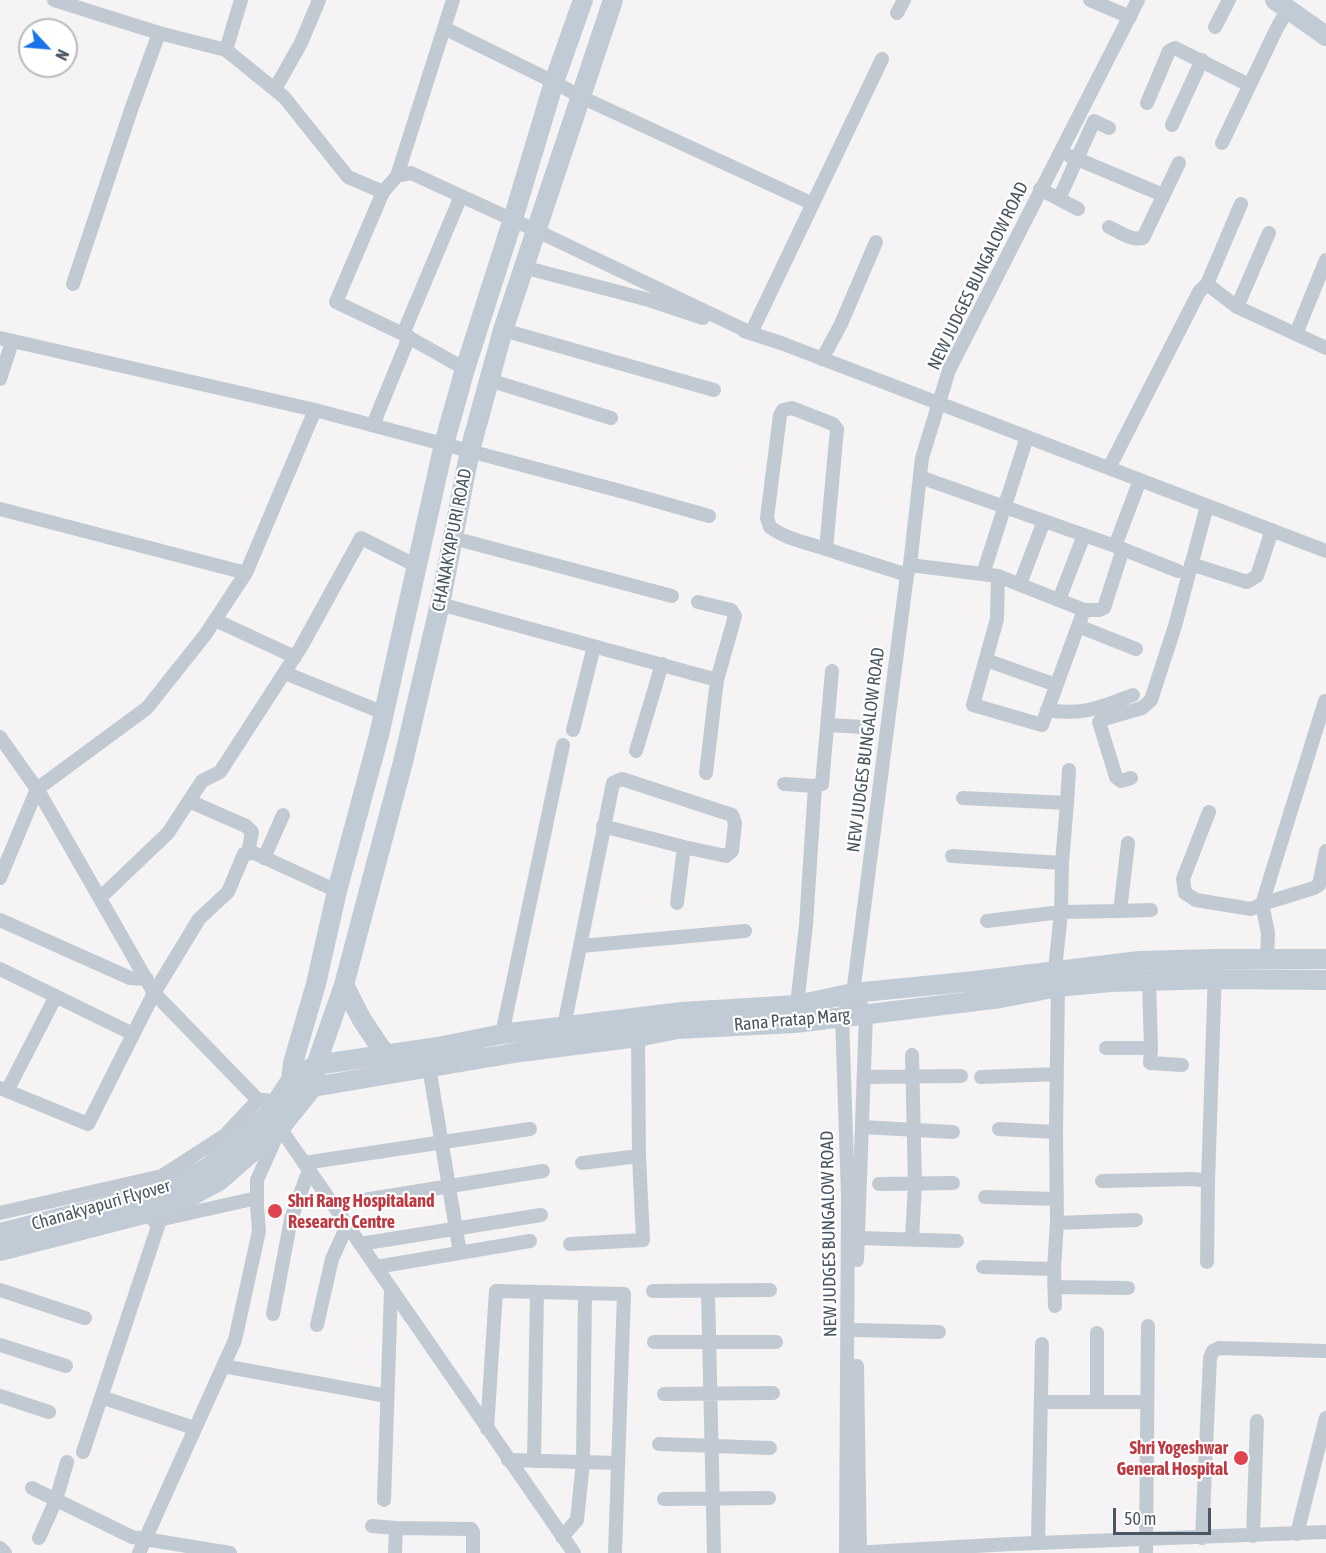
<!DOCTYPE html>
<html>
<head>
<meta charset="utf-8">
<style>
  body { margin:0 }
  #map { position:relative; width:1326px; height:1553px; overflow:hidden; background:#f5f3f3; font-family:"Asap Condensed",sans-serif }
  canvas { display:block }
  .north { position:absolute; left:18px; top:18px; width:60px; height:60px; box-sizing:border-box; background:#fff; border:2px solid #b7bbc0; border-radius:50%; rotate:116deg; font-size:16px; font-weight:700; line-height:24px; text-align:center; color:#4a5661 }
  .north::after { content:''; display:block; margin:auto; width:21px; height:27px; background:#1a73e8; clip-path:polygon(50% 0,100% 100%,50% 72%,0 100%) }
  .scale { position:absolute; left:1113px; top:1508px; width:98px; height:27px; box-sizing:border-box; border:3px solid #4a5661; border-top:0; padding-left:8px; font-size:18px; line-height:21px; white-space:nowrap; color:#4a5661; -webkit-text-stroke:4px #fff; paint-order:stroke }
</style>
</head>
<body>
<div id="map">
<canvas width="1326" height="1553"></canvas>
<div class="north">N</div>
<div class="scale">50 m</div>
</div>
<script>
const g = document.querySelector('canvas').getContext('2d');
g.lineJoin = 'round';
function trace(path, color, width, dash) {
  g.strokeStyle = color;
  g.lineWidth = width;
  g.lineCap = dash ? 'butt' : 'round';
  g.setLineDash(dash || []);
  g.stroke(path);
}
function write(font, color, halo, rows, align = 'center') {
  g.font = font + ' "Asap Condensed",sans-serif';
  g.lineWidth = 4.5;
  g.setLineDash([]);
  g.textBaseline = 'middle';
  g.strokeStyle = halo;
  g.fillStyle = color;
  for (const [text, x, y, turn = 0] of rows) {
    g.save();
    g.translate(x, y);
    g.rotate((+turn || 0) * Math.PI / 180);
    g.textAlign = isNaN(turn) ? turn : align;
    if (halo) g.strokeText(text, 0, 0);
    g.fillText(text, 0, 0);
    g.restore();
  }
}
trace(new Path2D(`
  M 54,0 L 159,33
  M 241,0 L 226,50 L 284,97 L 348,177 L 383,192 L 397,176 L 411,173 L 535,230 L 751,333 L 882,59
  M 1090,0 L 1130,17
  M 897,13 L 904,0
  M 1215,27 L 1229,0
  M 444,28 L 554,82 L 581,97 L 813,204
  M 275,89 L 301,43 L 319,0
  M 1147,103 L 1169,51 L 1175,48 L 1249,85
  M 1172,125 L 1202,60
  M 1222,143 L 1277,28 L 1288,9
  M 1070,156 L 1163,195
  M 397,176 L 453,0
  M 1040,189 L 1059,199 L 1094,121 L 1109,128
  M 383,192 L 336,302 L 403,334 L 465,369
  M 1059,199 L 1078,209
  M 1109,227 C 1120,232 1131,241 1143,238 L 1179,163
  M 523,267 L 649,300 L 703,318
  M 73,284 L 131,110 L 159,33 L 226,50
  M 1207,284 L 1241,204
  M 1237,307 L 1269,233
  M 503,330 L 714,390
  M 744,331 L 781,343 L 1326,551
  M 403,334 L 461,196
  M 1296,334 L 1326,260
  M 0,338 L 315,410 L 624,492 L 709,516
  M 822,359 L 841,324 L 876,242
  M 0,379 L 12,342
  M 489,380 L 611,418
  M 373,425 L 409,337
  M 1109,468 L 1199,292 L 1207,284 L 1237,307 L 1326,348
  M 920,477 L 1115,546 L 1178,571
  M 0,509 L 246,573 L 315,410
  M 453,538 L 672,596
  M 1115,546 L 1140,480
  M 826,549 L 837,429 L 833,424 L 792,408 L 783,410 L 780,415 L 767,518 L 770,527 C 786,539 807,543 826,549 C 853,558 880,566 907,575
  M 1191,564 L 1247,582 L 1257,576 L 1272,530
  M 910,565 L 998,576 L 1084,610 L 1042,725 L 973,705 L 997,619 L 998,576
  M 983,574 L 1027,437
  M 1020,584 L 1044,521
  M 1059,600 L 1084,535
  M 698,602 L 731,610 L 735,616 L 717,680 L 706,773
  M 440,604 L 717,680
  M 1084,610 L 1099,610 L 1104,608 L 1123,549
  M 215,620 L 295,657
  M 1078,626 L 1136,649
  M 986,660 L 1056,685
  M 285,673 L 384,713
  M 1047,710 C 1083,716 1101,707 1133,695
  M 828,725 L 863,727
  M 573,730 L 594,646
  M 0,737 L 39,792 L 154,993 L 258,1100
  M 636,751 L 662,664
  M 1131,778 L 1121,781 L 1116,777 L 1099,722 L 1101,720 L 1142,708 L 1151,700 L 1175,626 L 1207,506
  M 784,784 L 815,786
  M 963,798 L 1067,803 L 1062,863 L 1061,912 L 1120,911 L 1128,843
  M 189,801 L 246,826 L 252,832 L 248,853
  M 1067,803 L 1069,770
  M 1209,812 L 1183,879 L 1185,893 L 1196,900 L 1251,909 L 1262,904 L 1314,888 L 1319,885 L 1326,851
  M 603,826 L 684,847
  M 952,856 L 1062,863
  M 264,858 L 283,815
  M 0,878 L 37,789 L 147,708 L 205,635 L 246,573
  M 101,897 L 168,833 L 202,781 L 220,772 L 301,647 L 361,538 L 417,566
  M 1120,911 L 1151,910
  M 0,920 L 130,978 L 147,979
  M 987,921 L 1061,912 L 1055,970
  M 581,946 L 745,931
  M 1267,960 L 1268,933 L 1262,904 L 1325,701
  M 0,969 L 133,1034
  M 853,993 L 866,1014 L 857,1260
  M 797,1005 L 806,925 L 815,786 L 822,784 L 832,671
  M 564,1026 L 613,783 L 622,779 L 732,815 L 735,823 L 732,851 L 726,856 L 684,847 L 677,903
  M 502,1034 L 563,745
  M 1106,1048 L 1151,1048 L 1149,981
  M 1151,1048 L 1150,1063 L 1182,1065
  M 429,1067 L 460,1253
  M 864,1077 L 961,1076
  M 981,1077 L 1057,1074
  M 0,1088 L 88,1124 L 154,993 L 199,919 L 228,892 L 244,854 L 254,853 L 337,891
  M 7,1091 L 56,996
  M 862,1127 L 953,1132
  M 280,1128 L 574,1553
  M 999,1129 L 1056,1132
  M 304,1163 L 530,1129
  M 582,1163 L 639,1156
  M 1102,1181 L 1193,1179 L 1208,1181
  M 879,1184 L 953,1183
  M 985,1197 L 1057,1199
  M 333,1205 L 543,1171
  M 0,1213 L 162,1176 L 224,1136 L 258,1100 L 266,1100
  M 154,1221 L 257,1198
  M 1057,1223 L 1136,1220
  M 858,1238 L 957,1241
  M 912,1239 L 915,1184 L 912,1055
  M 360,1244 L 541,1215
  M 570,1244 L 643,1240 L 639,1156 L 638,1037
  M 1207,1262 L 1208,1181 L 1215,971
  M 376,1267 L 530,1241
  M 983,1267 L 1054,1269
  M 1054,1287 L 1128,1288
  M 0,1290 L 85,1318
  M 653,1291 L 770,1290
  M 708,1291 L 714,1553
  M 1055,1306 L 1054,1269 L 1057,1223 L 1056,1132 L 1058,987
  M 273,1314 L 291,1219 L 309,1170
  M 317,1325 L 332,1259 L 347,1226
  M 856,1330 L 939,1332
  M 654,1342 L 776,1342
  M 0,1345 L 66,1366
  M 223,1366 L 387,1396
  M 857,1366 L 860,1553
  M 664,1394 L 773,1393
  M 0,1396 L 49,1412
  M 101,1397 L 194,1428
  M 1041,1402 L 1147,1402
  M 1097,1402 L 1097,1333
  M 487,1429 L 496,1291 L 624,1294 L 615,1553
  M 659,1444 L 770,1448
  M 83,1452 L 160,1220
  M 508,1460 L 618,1463
  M 534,1461 L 537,1292
  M 32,1488 L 132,1537 L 230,1553
  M 664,1499 L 769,1498
  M 384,1500 L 391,1290
  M 372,1526 L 396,1528 L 471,1529 L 473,1532 L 473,1553
  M 1297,1534 L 1326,1418
  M 1253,1536 L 1257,1421
  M 562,1537 L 577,1520 L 583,1462 L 585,1293
  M 39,1538 L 56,1500 L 67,1462
  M 1202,1538 L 1210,1358 L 1213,1351 L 1219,1348 L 1326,1351
  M 1038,1543 L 1042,1344
  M 0,1548 L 5,1553
  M 139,1553 L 235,1340 L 259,1231 L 257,1206 L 257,1180 L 278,1133
  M 395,1553 L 396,1528
  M 846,1553 L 848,1196 L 842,1016 L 853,993 L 907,575 L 910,565 L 922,458 L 949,370 L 1138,0
  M 852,1553 L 1011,1544 L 1326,1532
  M 1146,1553 L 1148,1326`), '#c1cad2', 14);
trace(new Path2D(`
  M 1275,0 L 1326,36
  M 344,985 L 362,1020 L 385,1054
  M 315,1074 L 316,1065 L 344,985 L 403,762 L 440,604 L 470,450 L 503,330 L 613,0
  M 295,1089 L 291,1080 L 293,1063 L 316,984 L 337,891 L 379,735 L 444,444 L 465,369 L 513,219 L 554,82 L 583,0
  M 0,1233 L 165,1191 L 209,1167 L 268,1115 L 291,1080 L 316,1065 L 438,1047 L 502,1034 L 682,1012 L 797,1005 L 853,993 L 975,981 L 1139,961 L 1215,959 L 1326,959
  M 0,1251 L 171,1207 L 219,1181 L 280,1128 L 313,1087 L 520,1052 L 638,1037 L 677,1029 L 795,1023 L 1001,998 L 1058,987 L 1110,982 L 1215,979 L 1326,980`), '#c1cbd6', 20);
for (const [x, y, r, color] of [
  [275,1211,8,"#e0444e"],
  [1241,1458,8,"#e0444e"]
]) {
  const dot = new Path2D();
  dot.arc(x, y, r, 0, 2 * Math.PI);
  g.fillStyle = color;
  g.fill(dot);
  trace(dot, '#fff', 2);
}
write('18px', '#4a5661', '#fff', [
  ["NEW JUDGES BUNGALOW ROAD",978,276,-64],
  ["CHANAKYAPURI ROAD",452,540,-79],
  ["NEW JUDGES BUNGALOW ROAD",866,750,-83],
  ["Rana Pratap Marg",792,1020,-5],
  ["Chanakyapuri Flyover",101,1205,-16],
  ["NEW JUDGES BUNGALOW ROAD",829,1234,-91]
]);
write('bold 18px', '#be3a42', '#fff', [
  ["Shri Rang Hospitaland",288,1201],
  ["Research Centre",288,1222],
  ["Shri Yogeshwar",1228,1448,"right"],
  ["General Hospital",1228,1469,"right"]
], 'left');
</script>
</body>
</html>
